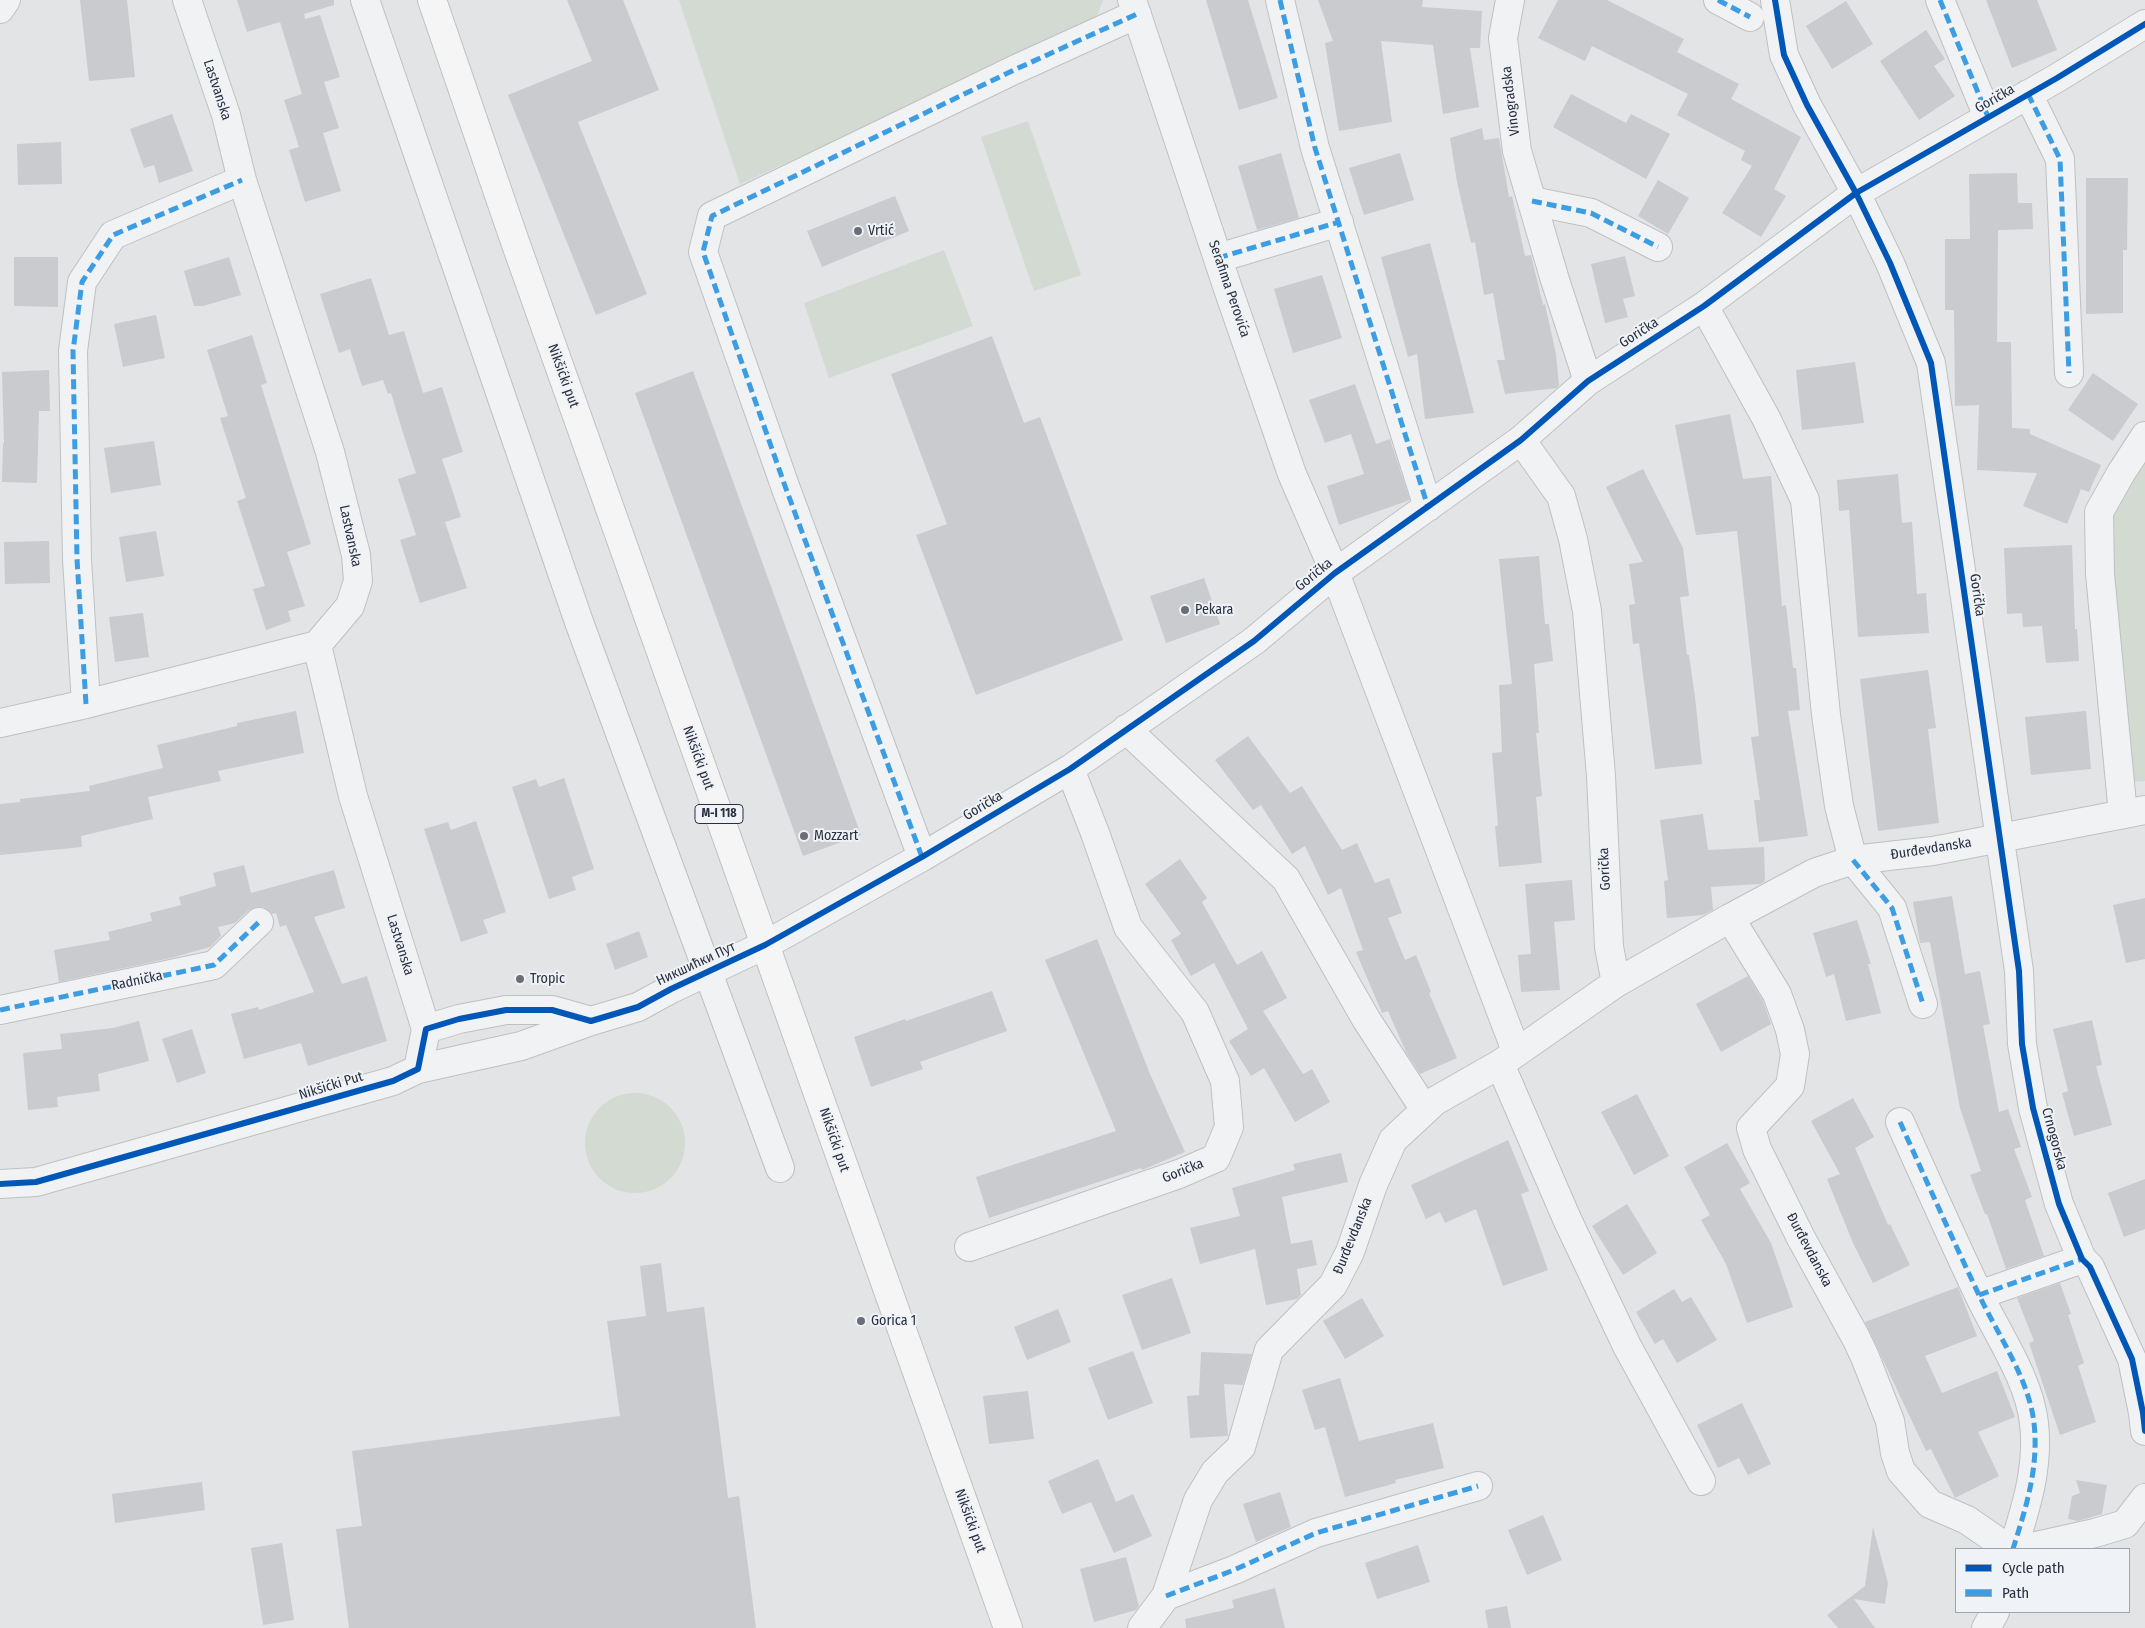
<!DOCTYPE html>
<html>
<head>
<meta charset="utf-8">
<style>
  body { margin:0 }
  #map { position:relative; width:2145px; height:1628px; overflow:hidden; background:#e2e4e6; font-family:"Fira Sans Condensed",sans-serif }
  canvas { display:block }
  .legend { position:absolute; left:1955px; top:1548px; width:175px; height:65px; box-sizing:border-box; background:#eff2f6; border:1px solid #a0a4ad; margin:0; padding:6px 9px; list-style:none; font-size:15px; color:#292f3f }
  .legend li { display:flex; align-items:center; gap:10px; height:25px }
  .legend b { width:25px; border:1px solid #a0a4ad }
</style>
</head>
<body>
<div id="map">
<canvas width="2145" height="1628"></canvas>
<ul class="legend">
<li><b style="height:6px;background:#0057b8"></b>Cycle path</li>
<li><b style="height:6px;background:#3d9de3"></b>Path</li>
</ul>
</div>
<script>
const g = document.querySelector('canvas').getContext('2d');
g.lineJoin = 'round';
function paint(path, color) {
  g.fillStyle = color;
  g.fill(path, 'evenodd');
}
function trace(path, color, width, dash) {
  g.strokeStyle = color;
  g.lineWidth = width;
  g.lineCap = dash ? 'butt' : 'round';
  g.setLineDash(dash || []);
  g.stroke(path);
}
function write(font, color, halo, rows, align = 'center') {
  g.font = font + ' "Fira Sans Condensed",sans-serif';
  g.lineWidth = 4;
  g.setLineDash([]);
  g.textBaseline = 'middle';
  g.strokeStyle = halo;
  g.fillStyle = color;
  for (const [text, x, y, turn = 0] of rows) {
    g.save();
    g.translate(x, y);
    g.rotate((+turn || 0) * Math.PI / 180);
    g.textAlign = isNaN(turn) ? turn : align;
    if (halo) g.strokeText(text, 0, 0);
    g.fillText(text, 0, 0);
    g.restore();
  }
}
paint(new Path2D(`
  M 679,0 L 1103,0 L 1096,19 L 1077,31 L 740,184 Z
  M 1028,121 L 1081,275 L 1034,291 L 981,137 Z
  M 944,250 L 973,326 L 829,378 L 804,303 Z
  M 2145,458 L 2145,781 L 2129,782 L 2115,628 L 2111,516 Z
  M585 1143a50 50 0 1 1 100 0a50 50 0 1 1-100 0Z`), '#d2dad2');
paint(new Path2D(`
  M 80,0 L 127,0 L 135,77 L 89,81 Z
  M 237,0 L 334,0 L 334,5 L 304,14 L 305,19 L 320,15 L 340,77 L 324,82 L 339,128 L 323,133 L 341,191 L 305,202 L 289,150 L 299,147 L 284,100 L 302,94 L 280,22 L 247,32 Z
  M 567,0 L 623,0 L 659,90 L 578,122 L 647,294 L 596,315 L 508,95 L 592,61 Z
  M 1206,0 L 1248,0 L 1278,98 L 1239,110 Z
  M 1318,0 L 1423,0 L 1422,7 L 1482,11 L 1480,48 L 1470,48 L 1479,107 L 1443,114 L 1433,45 L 1381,41 L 1392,122 L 1339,131 L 1325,43 L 1333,41 Z
  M 1558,0 L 1607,0 L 1684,39 L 1677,52 L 1739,84 L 1731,99 L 1801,137 L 1774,189 L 1786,196 L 1761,237 L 1722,213 L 1752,166 L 1741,160 L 1745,151 L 1677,115 L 1688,94 L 1592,46 L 1585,61 L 1538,38 Z
  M 1986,0 L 2037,0 L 2057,50 L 2012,68 Z
  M 1846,1 L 1873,44 L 1832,69 L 1806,26 Z
  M 1926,30 L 1945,59 L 1934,66 L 1955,96 L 1919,120 L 1880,61 Z
  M 1571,94 L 1626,123 L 1631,114 L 1670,134 L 1646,179 L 1553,127 Z
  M 172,114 L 193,171 L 159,183 L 154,165 L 144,168 L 130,129 Z
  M 1482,128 L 1484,140 L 1499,138 L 1509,197 L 1512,196 L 1525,256 L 1531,255 L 1543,305 L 1545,304 L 1556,354 L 1559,385 L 1557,388 L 1505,394 L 1497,360 L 1505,360 L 1493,293 L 1484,295 L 1475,242 L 1471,243 L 1457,182 L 1450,138 Z
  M 61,142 L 62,184 L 18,185 L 17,144 Z
  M 1281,153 L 1299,218 L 1257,230 L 1238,166 Z
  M 1400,153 L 1414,200 L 1364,215 L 1349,168 Z
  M 2017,173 L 2018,203 L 2032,203 L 2033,229 L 1998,230 L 1997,342 L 2011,342 L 2012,428 L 2030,429 L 2030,434 L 2101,465 L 2089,492 L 2081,489 L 2067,524 L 2023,506 L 2037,473 L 1977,470 L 1979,405 L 1955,406 L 1954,310 L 1945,310 L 1945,239 L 1970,239 L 1969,174 Z
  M 2086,178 L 2128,178 L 2127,250 L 2123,250 L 2123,313 L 2086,314 Z
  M 1658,180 L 1689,198 L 1668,234 L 1638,216 Z
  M 895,196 L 909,231 L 822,267 L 807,231 Z
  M 1430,243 L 1474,413 L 1425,419 L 1417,354 L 1408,357 L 1381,257 Z
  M 1625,256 L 1635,296 L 1623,299 L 1628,317 L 1605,323 L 1591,264 Z
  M 14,257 L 58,257 L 58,307 L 14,306 Z
  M 229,257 L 241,295 L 203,306 L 194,306 L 184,271 Z
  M 1322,275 L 1342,338 L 1293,353 L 1274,289 Z
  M 371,278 L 389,335 L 404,331 L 423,393 L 442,387 L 463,452 L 442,459 L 461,517 L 445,522 L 467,588 L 420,603 L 400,540 L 416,535 L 398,479 L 416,473 L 403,433 L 391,393 L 388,394 L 383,380 L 362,386 L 350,349 L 339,353 L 320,294 Z
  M 156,315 L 165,358 L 123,367 L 114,324 Z
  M 252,335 L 267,383 L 261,385 L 311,544 L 287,552 L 305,606 L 288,611 L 291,621 L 266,630 L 253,589 L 265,586 L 237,501 L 246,498 L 220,418 L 228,416 L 207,350 Z
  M 992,336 L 1024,423 L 1040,417 L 1123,640 L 976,695 L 916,535 L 947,524 L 891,374 Z
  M 1855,362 L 1864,423 L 1802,430 L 1796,370 Z
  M 49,370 L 50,411 L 39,411 L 37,483 L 2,482 L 3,443 L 4,443 L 2,372 Z
  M 693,371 L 861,835 L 803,856 L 635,393 Z
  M 2093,373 L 2138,404 L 2113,441 L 2068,410 Z
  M 1355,384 L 1376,444 L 1390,439 L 1410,500 L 1339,525 L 1327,486 L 1364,474 L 1351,434 L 1325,443 L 1309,400 Z
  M 1730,414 L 1743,479 L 1771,476 L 1782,606 L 1786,605 L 1793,668 L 1796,668 L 1800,710 L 1788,711 L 1808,836 L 1759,842 L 1754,800 L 1760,800 L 1751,737 L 1759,736 L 1737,531 L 1696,535 L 1675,425 Z
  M 154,441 L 161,485 L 111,493 L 104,448 Z
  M 1643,469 L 1683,548 L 1689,596 L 1680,597 L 1687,655 L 1689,655 L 1695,697 L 1702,764 L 1655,769 L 1639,643 L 1633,644 L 1629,605 L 1635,604 L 1629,564 L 1643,562 L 1606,487 Z
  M 1898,474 L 1902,523 L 1912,522 L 1917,594 L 1926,593 L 1929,633 L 1858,637 L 1849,510 L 1839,511 L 1837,480 Z
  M 156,531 L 164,576 L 126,582 L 119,537 Z
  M 49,541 L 50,583 L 5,584 L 4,542 Z
  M 2072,545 L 2075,629 L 2077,629 L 2079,661 L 2046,663 L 2042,626 L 2023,627 L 2022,613 L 2007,614 L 2004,548 Z
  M 1539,556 L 1545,624 L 1549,624 L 1553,661 L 1534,664 L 1539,733 L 1536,733 L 1542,796 L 1536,797 L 1542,863 L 1499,867 L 1495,826 L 1498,826 L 1492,753 L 1502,752 L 1499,685 L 1512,684 L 1499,559 Z
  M 1204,578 L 1220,624 L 1166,643 L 1150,596 Z
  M 143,613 L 149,657 L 115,662 L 109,617 Z
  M 1928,670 L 1936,728 L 1928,729 L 1939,823 L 1878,831 L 1860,679 Z
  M 296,711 L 304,753 L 218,771 L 221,781 L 148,797 L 153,819 L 81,836 L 82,847 L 0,855 L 0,804 L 20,802 L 20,799 L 90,791 L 89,786 L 163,768 L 157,745 L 237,726 L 237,723 Z
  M 2086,711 L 2091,769 L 2031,775 L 2025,717 Z
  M 1248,736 L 1290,793 L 1302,786 L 1342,850 L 1357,843 L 1375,883 L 1389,878 L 1402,913 L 1388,918 L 1405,960 L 1416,955 L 1431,992 L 1429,993 L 1457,1058 L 1420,1074 L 1406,1052 L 1388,1011 L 1382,1013 L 1356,952 L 1363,950 L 1341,888 L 1328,895 L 1305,846 L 1292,854 L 1261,805 L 1253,810 L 1215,760 Z
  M 564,778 L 594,869 L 572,877 L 576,890 L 549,899 L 512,787 L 536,779 L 539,787 Z
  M 1703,814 L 1708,850 L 1764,847 L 1765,881 L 1760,884 L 1711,887 L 1713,910 L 1703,915 L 1667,918 L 1664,881 L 1668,880 L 1660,820 Z
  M 476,821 L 506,912 L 483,920 L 488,933 L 461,942 L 424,829 L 448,822 L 451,830 Z
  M 1180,859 L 1207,898 L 1202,902 L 1237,965 L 1262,951 L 1287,998 L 1263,1011 L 1303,1074 L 1312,1069 L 1330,1102 L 1295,1122 L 1264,1068 L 1251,1076 L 1229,1041 L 1248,1029 L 1214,963 L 1191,976 L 1171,940 L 1181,934 L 1145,884 Z
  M 244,865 L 251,893 L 334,870 L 345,908 L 314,917 L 342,984 L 367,976 L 387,1041 L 308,1066 L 301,1043 L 244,1059 L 231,1014 L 258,1007 L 259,1010 L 314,992 L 286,925 L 280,927 L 276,913 L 272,914 L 263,907 L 256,907 L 249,910 L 235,923 L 218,927 L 221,936 L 210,947 L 171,958 L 59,982 L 54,950 L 110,940 L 108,932 L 152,921 L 150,913 L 181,905 L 179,897 L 216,886 L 213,873 Z
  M 1572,880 L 1575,920 L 1554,922 L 1560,990 L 1521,992 L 1518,955 L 1531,954 L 1525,884 Z
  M 1952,896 L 1965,974 L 1980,971 L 1990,1024 L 1983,1025 L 1999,1112 L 2008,1109 L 2021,1147 L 2014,1149 L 2032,1197 L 2025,1200 L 2044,1256 L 2006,1269 L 1987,1214 L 1985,1214 L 1970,1175 L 1981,1171 L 1960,1108 L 1930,942 L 1920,943 L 1913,902 Z
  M 2145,898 L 2145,959 L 2126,963 L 2113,905 Z
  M 1857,920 L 1871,964 L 1868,964 L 1881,1013 L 1846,1021 L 1834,974 L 1826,977 L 1813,933 Z
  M 639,931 L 648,957 L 615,970 L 606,944 Z
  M 1097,939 L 1150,1074 L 1185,1152 L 1142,1170 L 1141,1168 L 989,1218 L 976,1177 L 1116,1131 L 1045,960 Z
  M 1748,976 L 1763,1001 L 1771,1024 L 1721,1052 L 1696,1004 Z
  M 992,991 L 1007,1031 L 920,1062 L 923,1069 L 871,1087 L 854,1037 L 905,1019 L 906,1021 Z
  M 2092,1020 L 2102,1065 L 2096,1066 L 2112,1125 L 2074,1136 L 2062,1093 L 2068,1091 L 2053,1029 Z
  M 139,1021 L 149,1061 L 98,1074 L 100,1091 L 57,1097 L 58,1107 L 28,1110 L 23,1053 L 62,1049 L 60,1034 L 113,1028 Z
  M 192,1029 L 206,1073 L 177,1083 L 162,1039 Z
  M 1637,1094 L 1669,1156 L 1634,1175 L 1601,1112 Z
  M 1853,1098 L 1874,1137 L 1855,1148 L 1888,1225 L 1890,1224 L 1910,1265 L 1873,1283 L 1853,1243 L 1827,1179 L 1840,1174 L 1811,1121 Z
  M 1508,1140 L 1529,1191 L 1521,1194 L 1548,1270 L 1503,1286 L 1476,1209 L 1445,1223 L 1440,1212 L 1426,1219 L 1411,1185 Z
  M 1727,1143 L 1750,1183 L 1740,1189 L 1771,1243 L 1793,1307 L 1747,1323 L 1726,1264 L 1701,1220 L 1710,1215 L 1684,1167 Z
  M 1341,1153 L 1348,1182 L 1282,1197 L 1291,1244 L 1312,1240 L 1317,1265 L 1297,1269 L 1301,1295 L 1297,1299 L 1266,1305 L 1255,1249 L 1200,1264 L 1190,1228 L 1240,1216 L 1232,1188 L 1295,1170 L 1293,1164 Z
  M 2145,1179 L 2145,1229 L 2124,1237 L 2108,1193 Z
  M 1627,1204 L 1657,1253 L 1623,1275 L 1592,1226 Z
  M 661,1263 L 667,1312 L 704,1307 L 728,1498 L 739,1496 L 756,1628 L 349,1628 L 336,1529 L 362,1526 L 352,1451 L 620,1416 L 607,1321 L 646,1316 L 640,1266 Z
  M 1172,1278 L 1191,1333 L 1142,1350 L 1122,1295 Z
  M 2060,1283 L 2071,1314 L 2068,1315 L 2084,1363 L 2078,1366 L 2096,1422 L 2060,1435 L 2029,1343 L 2034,1341 L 2017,1298 Z
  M 1958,1287 L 1977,1336 L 1925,1356 L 1942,1393 L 1997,1371 L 2015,1417 L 1978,1432 L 1999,1476 L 1955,1498 L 1931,1449 L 1926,1451 L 1865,1322 Z
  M 1674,1289 L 1682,1302 L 1691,1297 L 1717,1340 L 1677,1363 L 1663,1339 L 1655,1344 L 1636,1312 Z
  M 1362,1298 L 1384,1336 L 1345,1359 L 1323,1321 Z
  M 1058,1309 L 1071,1342 L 1027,1360 L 1014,1327 Z
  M 1133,1351 L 1153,1403 L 1108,1420 L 1088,1368 Z
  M 1201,1352 L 1252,1354 L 1243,1385 L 1224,1384 L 1228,1436 L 1190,1438 L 1187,1396 L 1199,1395 Z
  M 1340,1378 L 1359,1441 L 1433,1423 L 1444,1468 L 1395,1480 L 1396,1483 L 1345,1497 L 1325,1427 L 1315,1430 L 1302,1390 Z
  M 1028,1391 L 1034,1439 L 989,1444 L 983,1396 Z
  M 1742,1403 L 1771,1464 L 1748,1475 L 1739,1458 L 1718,1468 L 1697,1425 Z
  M 1098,1459 L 1116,1502 L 1133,1494 L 1152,1536 L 1114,1553 L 1091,1502 L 1062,1514 L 1048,1481 Z
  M 2076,1480 L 2107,1485 L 2102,1514 L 2078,1521 L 2068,1519 L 2072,1496 L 2080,1493 Z
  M 202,1482 L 205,1510 L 115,1523 L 112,1494 Z
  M 1280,1492 L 1291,1527 L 1256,1542 L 1243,1504 Z
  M 1543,1515 L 1562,1560 L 1527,1575 L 1508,1530 Z
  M 1873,1527 L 1888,1583 L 1885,1604 L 1854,1599 L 1875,1628 L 1838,1628 L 1827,1615 L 1865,1586 Z
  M 282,1543 L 294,1620 L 263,1625 L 251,1548 Z
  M 1418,1545 L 1430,1582 L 1377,1599 L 1365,1563 Z
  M 1126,1557 L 1139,1606 L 1136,1610 L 1094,1622 L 1080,1569 Z
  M 1275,1588 L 1285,1628 L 1186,1628 L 1185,1619 L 1234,1608 L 1232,1600 Z
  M 1507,1606 L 1511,1628 L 1488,1628 L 1485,1610 Z`), '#c9cbce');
const minor = new Path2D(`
  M 187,0 L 226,115 L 242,180 L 330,452 L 356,555 L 358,581 L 350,606 L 317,645 L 353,796 L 426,1029
  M 365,0 L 579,622 L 780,1168
  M 1132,0 L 1227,286 L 1292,474 L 1335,573 L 1516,1051
  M 1280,0 L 1315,148 L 1428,507
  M 1510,0 L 1503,38 L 1517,151 L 1555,280 L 1588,381
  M 1718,0 L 1750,17
  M 1775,0 L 1784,55 L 1807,105 L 1856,193 L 1890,263 L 1931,363 L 2019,971 L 2022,1044 L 2033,1108 L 2059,1204 L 2082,1259 L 2090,1267 L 2132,1359 L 2143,1413 L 2145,1431
  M 1940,0 L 1988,117
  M 0,9 L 6,0
  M 2028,94 L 2060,159 L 2069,373
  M 1532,201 L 1591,213 L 1658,247
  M 1218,258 L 1339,222
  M 1704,306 L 1766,418 L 1805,500 L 1826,715 L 1839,806 L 1853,860 L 1892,908 L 1923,1004
  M 1521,440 L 1561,496 L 1573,539 L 1587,611 L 1601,776 L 1609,947 L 1616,983
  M 86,704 L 77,559 L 73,351 L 82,282 L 113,235 L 242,180
  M 0,723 L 86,704 L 317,645
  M 1126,729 L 1286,879 L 1366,1019 L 1425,1110
  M 2123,814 L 2100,574 L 2099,512 L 2121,473 L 2145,436
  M 922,857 L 785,486 L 703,252 L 712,216 L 1014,70 L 1137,14
  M 1730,918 L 1777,994 L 1790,1030 L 1795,1054 L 1790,1086 L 1751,1128 L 1757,1149 L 1801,1238 L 1856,1338 L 1865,1357 L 1890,1421 L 1895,1453 L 1901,1471 L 1930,1504 L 1967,1520 L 2009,1549
  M 0,1010 L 214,965 L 259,922
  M 1500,1064 L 1567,1219 L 1627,1346 L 1701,1481
  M 418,1069 L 521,1046 L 591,1021
  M 1900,1122 C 1926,1180 1952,1238 1979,1295 C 1998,1335 2029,1379 2034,1423 C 2039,1468 2026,1507 2013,1549
  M 0,1184 L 36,1182 L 354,1092 L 393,1081 L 418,1069 L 426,1029 L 459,1019 L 506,1010 L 552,1010 L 591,1021 L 638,1007 L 671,989 L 765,945 L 922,857 L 1070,769 L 1254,641 L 1335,573 L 1521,440 L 1588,381 L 1704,306 L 1856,193 L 2057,78 L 2145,24
  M 969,1247 L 1179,1174 L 1216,1158 L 1229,1127 L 1225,1081 L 1195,1012 L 1128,927 L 1095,833 L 1070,769
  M 1979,1295 L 2082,1259
  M 2023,1549 L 2095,1533 L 2125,1524 L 2145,1498
  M 1166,1596 L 1234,1570 L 1316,1533 L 1478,1486
  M 1142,1628 L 1166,1596 L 1198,1500 L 1215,1472 L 1241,1447 L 1269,1350 L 1333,1285 L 1350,1252 L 1373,1185 L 1393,1140 L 1435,1101 L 1500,1064 L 1616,983 L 1730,918 L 1814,873 L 1853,860 L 1933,851 L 2145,810
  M 1986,1628 L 1995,1612`);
const major = new Path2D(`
  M 432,0 L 513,236 L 1008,1628`);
trace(minor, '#bfc0c3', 30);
trace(major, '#bec1c4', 30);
trace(minor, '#f1f2f3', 28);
trace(major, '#f5f5f6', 28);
trace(new Path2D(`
  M 1280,0 L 1315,148 L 1428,507
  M 1718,0 L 1750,17
  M 1940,0 L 1988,117
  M 2028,94 L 2060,159 L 2069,373
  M 1532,201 L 1591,213 L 1658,247
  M 1218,258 L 1339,222
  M 86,704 L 77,559 L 73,351 L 82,282 L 113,235 L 242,180
  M 922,857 L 785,486 L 703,252 L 712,216 L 1014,70 L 1137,14
  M 1853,860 L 1892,908 L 1923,1004
  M 0,1010 L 214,965 L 259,922
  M 1900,1122 C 1926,1180 1952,1238 1979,1295 C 1998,1335 2029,1379 2034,1423 C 2039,1468 2026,1507 2013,1549
  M 1979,1295 L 2082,1259
  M 1166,1596 L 1234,1570 L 1316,1533 L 1478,1486`), '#3d9de3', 5, [10, 5]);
trace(new Path2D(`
  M 1775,0 L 1784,55 L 1807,105 L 1856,193 L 1890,263 L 1931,363 L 2019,971 L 2022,1044 L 2033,1108 L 2059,1204 L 2082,1259 L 2090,1267 L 2132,1359 L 2143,1413 L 2145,1431
  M 0,1184 L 36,1182 L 354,1092 L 393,1081 L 418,1069 L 426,1029 L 459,1019 L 506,1010 L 552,1010 L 591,1021 L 638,1007 L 671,989 L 765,945 L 922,857 L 1070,769 L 1254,641 L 1335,573 L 1521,440 L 1588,381 L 1704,306 L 1856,193 L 2057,78 L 2145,24`), '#0057b8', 6);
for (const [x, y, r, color] of [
  [858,231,5,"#6a6e79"],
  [1185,610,5,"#6a6e79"],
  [804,836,5,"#6a6e79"],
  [520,979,5,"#6a6e79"],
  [861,1321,5,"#6a6e79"]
]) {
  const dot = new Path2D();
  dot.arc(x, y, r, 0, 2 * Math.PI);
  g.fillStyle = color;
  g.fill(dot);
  trace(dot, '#eff2f6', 2);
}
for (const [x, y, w] of [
  [719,814,48]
]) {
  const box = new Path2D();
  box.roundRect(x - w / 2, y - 9.5, w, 19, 4);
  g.fillStyle = '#eff2f6';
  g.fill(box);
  trace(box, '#292f3f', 1);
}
write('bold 12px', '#292f3f', null, [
  ["M-I 118",719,814]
]);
write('14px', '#292f3f', '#eff2f6', [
  ["Lastvanska",217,90,72],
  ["Gorička",1995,99,-30],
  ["Vinogradska",1511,101,-97],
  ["Serafima Perovića",1229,289,71],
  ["Gorička",1639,333,-33],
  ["Nikšićki put",563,376,70],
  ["Lastvanska",350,536,78],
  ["Gorička",1314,575,-39],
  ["Gorička",1977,595,82],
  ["Nikšićki put",698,758,70],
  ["Gorička",983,806,-31],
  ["Đurđevdanska",1931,849,-9],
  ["Gorička",1605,869,-93],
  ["Lastvanska",400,945,73],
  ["Никшићки Пут",696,964,-25],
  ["Radnička",137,981,-12],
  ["Nikšićki Put",331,1086,-17],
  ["Crnogorska",2054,1139,75],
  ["Nikšićki put",834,1140,71],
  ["Gorička",1183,1171,-22],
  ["Đurđevdanska",1353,1236,-68],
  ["Đurđevdanska",1809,1250,62],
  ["Nikšićki put",970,1521,70]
]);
write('14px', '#292f3f', '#eff2f6', [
  ["Vrtić",868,231],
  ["Pekara",1195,610],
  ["Mozzart",814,836],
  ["Tropic",530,979],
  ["Gorica 1",871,1321]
], 'left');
</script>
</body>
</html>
